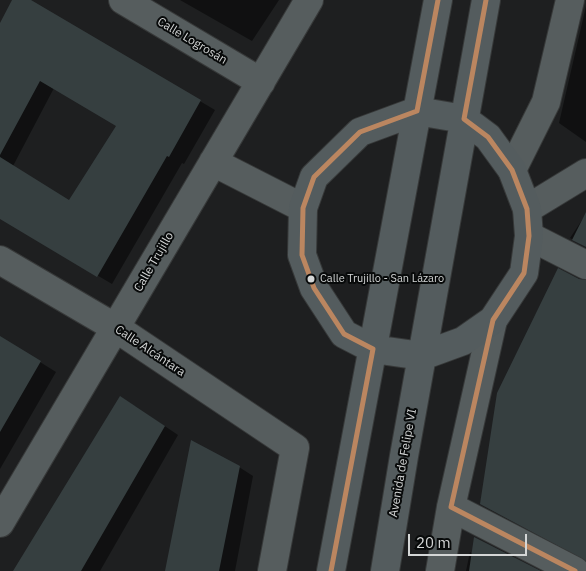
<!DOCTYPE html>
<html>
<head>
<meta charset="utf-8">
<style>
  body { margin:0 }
  #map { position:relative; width:586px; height:571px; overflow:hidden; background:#1e1f20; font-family:"IBM Plex Sans",sans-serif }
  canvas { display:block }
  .scale { position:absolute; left:408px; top:534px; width:119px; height:22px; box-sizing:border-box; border:2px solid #d4d6d6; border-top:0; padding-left:6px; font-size:15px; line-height:18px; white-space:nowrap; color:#d4d6d6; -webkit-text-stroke:4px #080a0a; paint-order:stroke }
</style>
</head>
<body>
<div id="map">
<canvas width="586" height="571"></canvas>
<div class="scale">20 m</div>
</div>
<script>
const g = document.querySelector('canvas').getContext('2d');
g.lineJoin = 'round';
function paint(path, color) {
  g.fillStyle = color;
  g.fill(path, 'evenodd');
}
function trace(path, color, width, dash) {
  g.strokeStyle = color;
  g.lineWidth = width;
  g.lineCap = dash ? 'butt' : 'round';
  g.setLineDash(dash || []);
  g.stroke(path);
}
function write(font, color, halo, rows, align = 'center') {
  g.font = font + ' "IBM Plex Sans",sans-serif';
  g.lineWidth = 4;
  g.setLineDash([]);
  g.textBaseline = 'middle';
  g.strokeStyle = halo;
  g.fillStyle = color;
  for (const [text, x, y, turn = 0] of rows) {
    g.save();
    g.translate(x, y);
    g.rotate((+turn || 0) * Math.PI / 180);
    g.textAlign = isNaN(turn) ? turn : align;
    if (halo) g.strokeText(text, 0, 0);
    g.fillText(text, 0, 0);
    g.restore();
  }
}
paint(new Path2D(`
  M 14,0 L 29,0 L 215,110 L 184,164 L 182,163 L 112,284 L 0,218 L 0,25 ZM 54,88 L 118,125 L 69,201 L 13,166 Z
  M 180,0 L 279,0 L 252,41 Z
  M 586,6 L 586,142 L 559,123 Z
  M 586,214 L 586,247 L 570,238 Z
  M 0,337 L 56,372 L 0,469 Z
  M 135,406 L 178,435 L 100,571 L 14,571 Z
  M 239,467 L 253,476 L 235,571 L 167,571 Z
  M 470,552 L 473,554 L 538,571 L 466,571 Z`), '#0007');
paint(new Path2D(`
  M 12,0 L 31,0 L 201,100 L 169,157 L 167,156 L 97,277 L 0,219 L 0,157 L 69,200 L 116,126 L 40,81 L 0,155 L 0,23 Z
  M 586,212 L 586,247 L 572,240 Z
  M 558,268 L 579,279 L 586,280 L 586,561 L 480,504 L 497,393 Z
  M 0,336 L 41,361 L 0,432 Z
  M 120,396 L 165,426 L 81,571 L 13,571 Z
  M 191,440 L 240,466 L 219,571 L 165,571 Z
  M 474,537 L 541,571 L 469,571 Z`), '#363f40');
const minor = new Path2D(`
  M 123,0 L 261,82
  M 213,162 L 303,208
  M 512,170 L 546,102 L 570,0
  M 527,209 L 586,173
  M 529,236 L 586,265
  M 0,260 L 116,328 L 295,448 L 272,571
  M 451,507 L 575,571
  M 0,523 L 309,0
  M 440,571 L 451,507 L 493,320`);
const trunk = new Path2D(`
  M 417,111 L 464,119 L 488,137 L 512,170 L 527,209 L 529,236 L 524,273 L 493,320 L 463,341 L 422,356 L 373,349 L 344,334 L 314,288 L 302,255 L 303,208 L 314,177 L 360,132 Z
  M 331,571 L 438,0
  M 385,571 L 404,456 L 486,0`);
trace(minor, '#373939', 30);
trace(trunk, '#373939', 30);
trace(minor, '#565d5e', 28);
trace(trunk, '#545c5e', 28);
trace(new Path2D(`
  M 486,0 L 464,119 L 488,137 L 512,170 L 527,209 L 529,236 L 524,273 L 493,320 L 451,507 L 575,571
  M 331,571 L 373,349 L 344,334 L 314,288 L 302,255 L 303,208 L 314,177 L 360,132 L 417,111 L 438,0`), '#bb8660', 5);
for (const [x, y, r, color] of [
  [311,279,4.5,"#d4d6d6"]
]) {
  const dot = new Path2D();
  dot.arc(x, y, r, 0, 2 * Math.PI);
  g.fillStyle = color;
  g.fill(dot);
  trace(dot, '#080a0a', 2);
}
write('11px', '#d4d6d6', '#080a0a', [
  ["Calle Trujillo - San Lázaro",320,279]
], 'left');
write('12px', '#d4d6d6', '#080a0a', [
  ["Calle Logrosán",192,41,31],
  ["Calle Trujillo",154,262,-60],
  ["Calle Alcántara",150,351,34],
  ["Avenida de Felipe VI",403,463,-80]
]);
</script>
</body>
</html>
